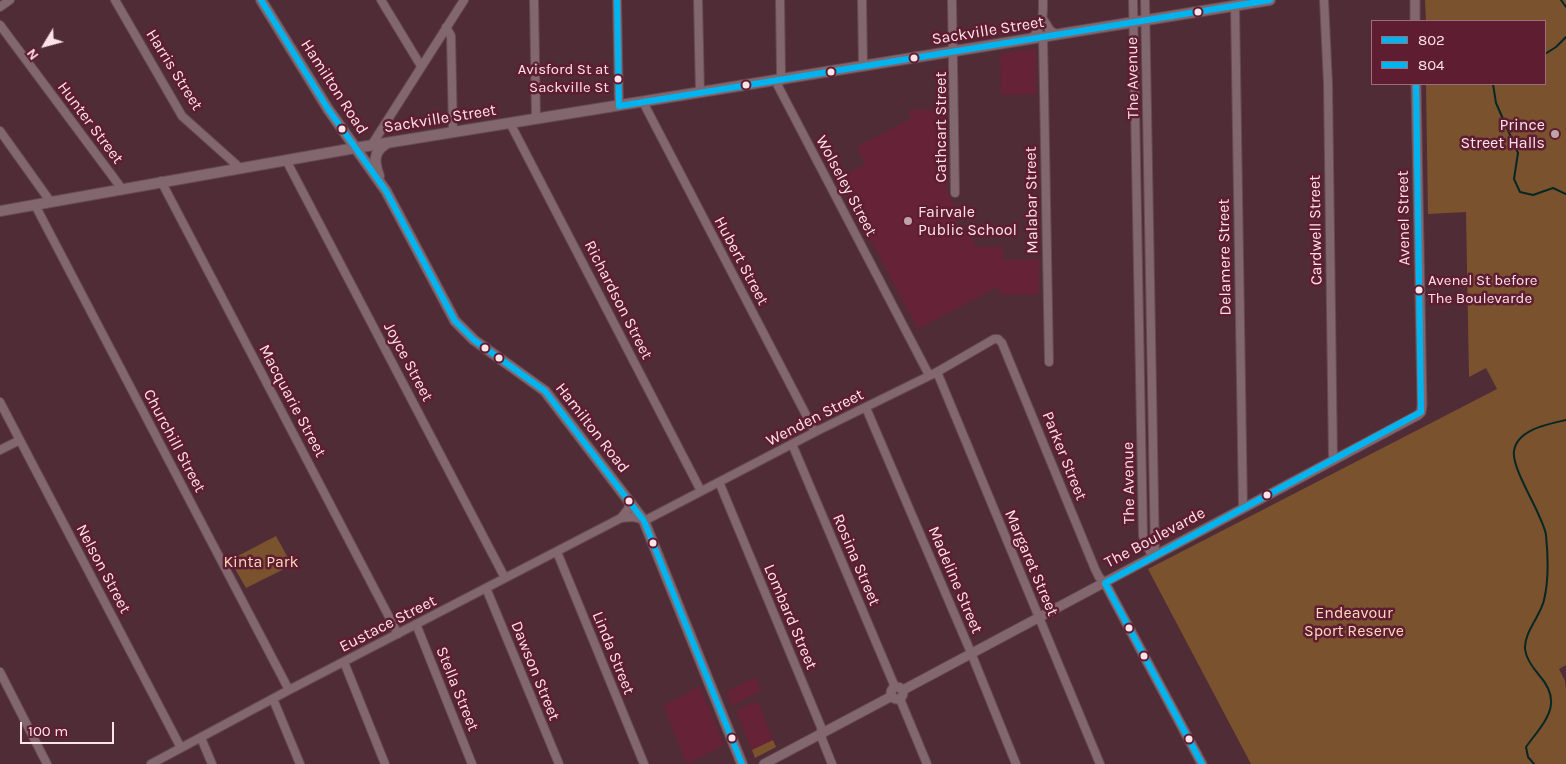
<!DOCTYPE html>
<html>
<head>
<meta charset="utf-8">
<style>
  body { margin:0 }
  #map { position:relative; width:1566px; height:764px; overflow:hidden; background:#502c37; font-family:Karla,sans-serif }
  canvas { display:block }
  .legend { position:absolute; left:1371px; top:20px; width:175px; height:65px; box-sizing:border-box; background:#5f1d31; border:1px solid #9e6c7a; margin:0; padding:6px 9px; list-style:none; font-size:15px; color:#fde3e8 }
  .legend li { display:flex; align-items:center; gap:10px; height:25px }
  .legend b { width:25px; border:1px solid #9e6c7a }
  .north { position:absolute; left:20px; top:20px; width:50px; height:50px; -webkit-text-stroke:4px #5f1d31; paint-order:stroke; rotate:233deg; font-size:14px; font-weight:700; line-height:20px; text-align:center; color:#fde3e8 }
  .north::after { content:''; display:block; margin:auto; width:18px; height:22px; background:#fde3e8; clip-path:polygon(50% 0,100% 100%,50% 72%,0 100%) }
  .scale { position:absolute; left:20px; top:722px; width:94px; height:22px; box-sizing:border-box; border:2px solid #fde3e8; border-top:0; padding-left:6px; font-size:15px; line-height:18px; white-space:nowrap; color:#fde3e8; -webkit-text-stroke:4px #5f1d31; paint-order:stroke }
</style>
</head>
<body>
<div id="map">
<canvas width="1566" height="764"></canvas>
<ul class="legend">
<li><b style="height:6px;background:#00b5ef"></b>802</li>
<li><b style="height:6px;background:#00b5ef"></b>804</li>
</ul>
<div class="north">N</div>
<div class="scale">100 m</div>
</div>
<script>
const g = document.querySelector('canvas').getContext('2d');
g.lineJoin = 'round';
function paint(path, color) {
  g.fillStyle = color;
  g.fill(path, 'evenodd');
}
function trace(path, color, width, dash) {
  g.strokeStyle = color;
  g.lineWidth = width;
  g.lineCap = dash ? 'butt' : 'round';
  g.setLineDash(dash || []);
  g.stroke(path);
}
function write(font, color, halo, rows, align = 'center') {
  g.font = font + ' Karla,sans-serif';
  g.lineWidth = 5;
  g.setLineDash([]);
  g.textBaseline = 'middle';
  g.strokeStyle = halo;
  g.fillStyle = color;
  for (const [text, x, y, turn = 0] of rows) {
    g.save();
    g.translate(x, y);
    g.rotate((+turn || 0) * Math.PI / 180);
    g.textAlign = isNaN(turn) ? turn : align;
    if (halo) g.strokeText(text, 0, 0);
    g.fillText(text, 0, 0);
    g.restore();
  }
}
paint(new Path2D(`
  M 1036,48 L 1036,94 L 1001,95 L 1000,54 Z
  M 910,110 L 946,110 L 947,191 L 956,209 L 956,233 L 969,233 L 977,247 L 1003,246 L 1003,260 L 1039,259 L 1039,294 L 1003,295 L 997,287 L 918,329 L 838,179 L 865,164 L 857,147 L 909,120 L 910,122 Z
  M 755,677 L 761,691 L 732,706 L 726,692 Z
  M 700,686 L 724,745 L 687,764 L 663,706 Z
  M 755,702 L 760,706 L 773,740 L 752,750 L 736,711 L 751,703 Z`), '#662237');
paint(new Path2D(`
  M 1425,0 L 1566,0 L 1566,665 L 1559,669 L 1565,681 L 1566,689 L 1566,764 L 1251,764 L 1148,569 L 1497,389 L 1486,368 L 1469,377 L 1466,212 L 1428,214 L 1426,84 L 1545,84 L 1545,21 L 1426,21 Z
  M 276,536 L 292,565 L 246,588 L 230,560 Z
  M 773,740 L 776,747 L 755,758 L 752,750 Z`), '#7b522e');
trace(new Path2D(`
  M 1561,0 L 1566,7
  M 1545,54 L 1556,47 L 1566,37
  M 1493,84 L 1496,103 L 1518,153 L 1514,179 L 1520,192 L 1533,195 L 1553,188 L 1566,194
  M 1534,764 L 1528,757 L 1526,747 C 1544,722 1565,704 1539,675 C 1533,668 1526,658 1525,649 C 1524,632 1541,615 1544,600 C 1549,580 1548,555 1546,535 C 1543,515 1511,469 1514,451 C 1517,429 1549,424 1566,420`), '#072724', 2);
const minor = new Path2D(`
  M 115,0 L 182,116 L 240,168
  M 381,0 L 421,66
  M 534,0 L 536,119
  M 617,0 L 619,106
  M 698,0 L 700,93
  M 780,0 L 781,74 L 778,86 L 929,375
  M 862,0 L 863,66
  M 952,0 L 955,193
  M 1133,0 L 1143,536 L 1150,552 L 1155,555
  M 1145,0 L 1155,555
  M 1324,0 L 1328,84 L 1333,460
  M 1235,6 L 1243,508
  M 0,7 L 10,0
  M 1043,19 L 1050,30 L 1057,35
  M 0,25 L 122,189
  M 446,27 L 451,36 L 453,132
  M 1043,37 L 1049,362
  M 1031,39 C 1044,26 1043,17 1043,0
  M 643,102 L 815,432
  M 510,123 L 701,491
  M 0,131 L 50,201
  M 371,146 L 464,0
  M 286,160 L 505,578
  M 161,181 L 398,634
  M 35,205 L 289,690
  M 937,372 L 1100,764
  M 0,402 L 181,748
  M 866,408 L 969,648 L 1016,764
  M 792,444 L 895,687
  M 0,450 L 20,440
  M 719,482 L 821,727 L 822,739 L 832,764
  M 621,518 L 633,517 L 642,519
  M 644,521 L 815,432 L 937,372 L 994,339 L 998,339 L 1002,343 L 1095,569 L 1099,577 L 1105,583
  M 557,552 L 644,764
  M 486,588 L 559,764
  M 416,624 L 472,764
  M 344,662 L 385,764
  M 0,672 L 47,764
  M 273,699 L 300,764
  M 900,699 L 927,764
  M 201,738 L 212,764
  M 151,764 L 289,690 L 621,518 L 628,509 L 630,501`);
const tertiary = new Path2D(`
  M 1415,0 L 1415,21
  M 1105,583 L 1202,764
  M891 693a6 6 0 1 1 12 0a6 6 0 1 1-12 0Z
  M 903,690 L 1418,415 L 1421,412 L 1422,405 L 1416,84
  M 764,764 L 892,696`);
const secondary = new Path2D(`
  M 261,0 L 328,109 L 386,191 L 455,321 L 474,340 L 545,391 L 644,521 L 742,764
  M 379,176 C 374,162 373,152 386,144
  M 0,211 L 355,148 L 1270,0`);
trace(minor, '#664a53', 10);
trace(tertiary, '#664a53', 11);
trace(secondary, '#664a53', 12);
trace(minor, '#83676e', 8);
trace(tertiary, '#83676e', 9);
trace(secondary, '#83676e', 10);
trace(new Path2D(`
  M 617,0 L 619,106
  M 1416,84 L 1421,412
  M 619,106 L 1270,0
  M 1105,583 L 1421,412
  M 1105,583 L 1202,764`), '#00b5ef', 6);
trace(new Path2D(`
  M 261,0 L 328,109 L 386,191 L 455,321 L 474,340 L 545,391 L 644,521 L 742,764`), '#00b5ef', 6);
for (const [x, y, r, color] of [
  [1198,12,4.5,"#fde3e8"],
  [914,58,4.5,"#fde3e8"],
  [831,72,4.5,"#fde3e8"],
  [618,79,4.5,"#fde3e8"],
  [746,85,4.5,"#fde3e8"],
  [342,129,4.5,"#fde3e8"],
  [1555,134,5,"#c0a3aa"],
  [908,221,5,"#c0a3aa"],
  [1419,290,4.5,"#fde3e8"],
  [485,348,4.5,"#fde3e8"],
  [499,358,4.5,"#fde3e8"],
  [1267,495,4.5,"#fde3e8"],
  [629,501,4.5,"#fde3e8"],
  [653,543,4.5,"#fde3e8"],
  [1129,628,4.5,"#fde3e8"],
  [1144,656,4.5,"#fde3e8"],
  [732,738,4.5,"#fde3e8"],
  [1189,739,4.5,"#fde3e8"]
]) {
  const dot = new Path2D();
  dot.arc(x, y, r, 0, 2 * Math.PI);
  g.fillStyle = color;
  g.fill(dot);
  trace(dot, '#5f1d31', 2);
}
write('15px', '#fde3e8', '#5f1d31', [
  ["Avisford St at",609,70],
  ["Sackville St",609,88],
  ["Avenel St before",1428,281,"left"],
  ["The Boulevarde",1428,299,"left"]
], 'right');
write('16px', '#fde3e8', '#5f1d31', [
  ["Sackville Street",988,31,-9],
  ["Harris Street",174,70,58],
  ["The Avenue",1133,78,-91],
  ["Hamilton Road",334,87,57],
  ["Sackville Street",440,119,-9],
  ["Hunter Street",90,123,53],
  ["Cathcart Street",941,127,-90],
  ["Wolseley Street",846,186,62],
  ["Malabar Street",1032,200,-91],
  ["Avenel Street",1404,218,-91],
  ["Cardwell Street",1316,230,-91],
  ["Delamere Street",1225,257,-91],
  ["Hubert Street",741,261,62],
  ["Richardson Street",618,300,63],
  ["Joyce Street",408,362,62],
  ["Macquarie Street",292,401,62],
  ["Wenden Street",815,418,-27],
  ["Hamilton Road",592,428,52],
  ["Churchill Street",174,441,62],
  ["Parker Street",1064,456,68],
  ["The Avenue",1129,483,-91],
  ["The Boulevarde",1155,538,-28],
  ["Rosina Street",856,560,67],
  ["Margaret Street",1031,563,67],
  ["Nelson Street",103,569,62],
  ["Madeline Street",955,580,67],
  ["Lombard Street",790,617,67],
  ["Eustace Street",388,624,-27],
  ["Linda Street",613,653,68],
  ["Dawson Street",535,671,68],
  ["Stella Street",457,689,68]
]);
write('16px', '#fde3e8', '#5f1d31', [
  ["Prince",1545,125],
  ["Street Halls",1545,143],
  ["Fairvale",918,212,"left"],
  ["Public School",918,230,"left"]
], 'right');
write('16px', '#fedcbc', '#5f1d31', [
  ["Kinta Park",261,562],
  ["Endeavour",1354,613],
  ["Sport Reserve",1354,631]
]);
</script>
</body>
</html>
